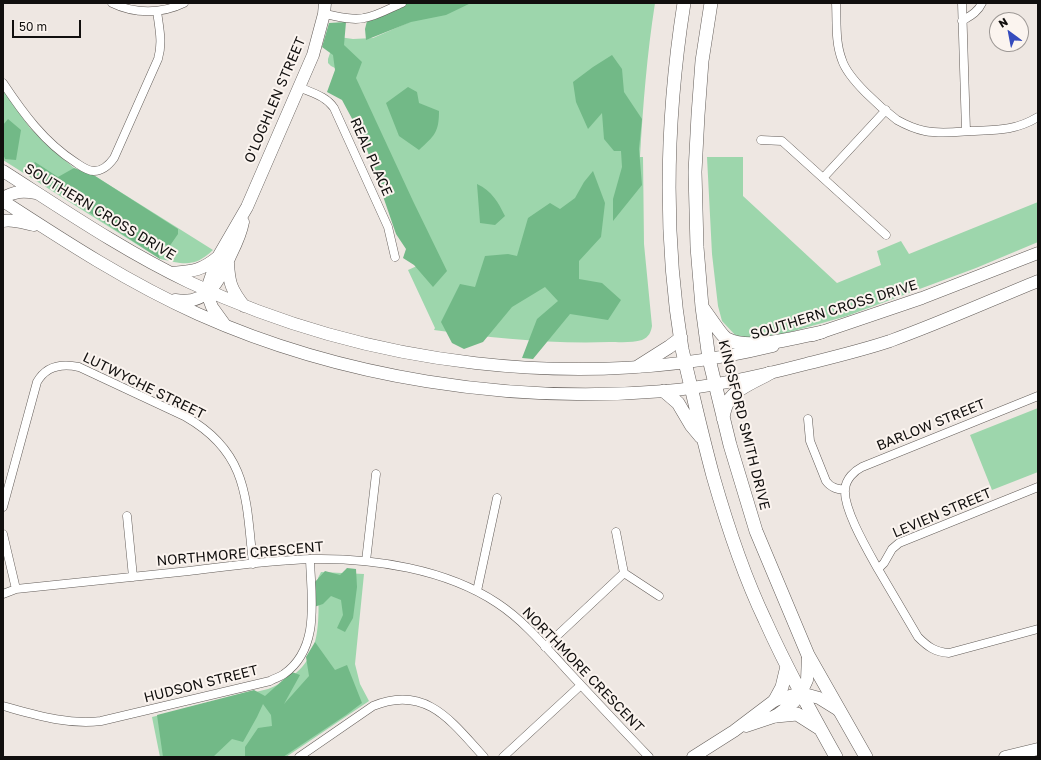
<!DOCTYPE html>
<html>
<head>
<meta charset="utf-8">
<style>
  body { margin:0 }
  #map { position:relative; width:1041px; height:760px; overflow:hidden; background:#eee7e2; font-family:"Golos Text",sans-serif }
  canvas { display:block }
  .frame { position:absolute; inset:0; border:4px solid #110f0e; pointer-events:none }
  .north { position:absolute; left:989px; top:12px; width:40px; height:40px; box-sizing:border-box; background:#fbf4ef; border:1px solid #9d9895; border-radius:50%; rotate:328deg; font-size:11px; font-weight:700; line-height:16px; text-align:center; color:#110f0e }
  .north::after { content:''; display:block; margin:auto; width:14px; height:18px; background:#354bbd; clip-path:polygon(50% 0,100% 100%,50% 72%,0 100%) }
  .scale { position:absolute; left:12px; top:20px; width:69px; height:18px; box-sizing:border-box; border:2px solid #110f0e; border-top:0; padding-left:5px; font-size:12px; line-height:14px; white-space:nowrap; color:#110f0e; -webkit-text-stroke:3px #fbf4ef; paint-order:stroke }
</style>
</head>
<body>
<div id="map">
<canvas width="1041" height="760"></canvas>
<div class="frame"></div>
<div class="north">N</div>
<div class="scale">50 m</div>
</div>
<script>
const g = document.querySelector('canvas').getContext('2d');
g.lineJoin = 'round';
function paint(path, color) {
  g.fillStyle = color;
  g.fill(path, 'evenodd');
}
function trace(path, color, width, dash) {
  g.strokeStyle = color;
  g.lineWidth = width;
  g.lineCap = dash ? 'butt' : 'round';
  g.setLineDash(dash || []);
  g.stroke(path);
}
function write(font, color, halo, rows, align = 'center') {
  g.font = font + ' "Golos Text",sans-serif';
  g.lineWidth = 4;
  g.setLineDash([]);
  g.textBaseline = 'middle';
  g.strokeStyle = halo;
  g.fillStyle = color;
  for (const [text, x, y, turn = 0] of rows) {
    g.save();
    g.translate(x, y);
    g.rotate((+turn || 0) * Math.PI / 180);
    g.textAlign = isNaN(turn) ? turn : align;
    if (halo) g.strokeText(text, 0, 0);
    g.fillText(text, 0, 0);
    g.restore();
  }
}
paint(new Path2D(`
  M 453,3 L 655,3 C 647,54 643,105 640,157 L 643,157 L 644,244 L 652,326 C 651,332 649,337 642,340 C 633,343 619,342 609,342 C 550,344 492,338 434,330 L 435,328 L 408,270 L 437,257 L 341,71 L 331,66 L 328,63 L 328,59 L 334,41 L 339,37 L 353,39 L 373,38 Z
  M 3,89 L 30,128 L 49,146 L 74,168 L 95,176 L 213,250 C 194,268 184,264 160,259 L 3,160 Z
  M 707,157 L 743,157 L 743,196 L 837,283 L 881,265 L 877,251 L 901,241 L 909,254 L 1038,202 L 1038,242 L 976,268 L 847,316 L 769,338 L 737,337 L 722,321 L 718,306 L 712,254 Z
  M 1038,408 L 1038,472 L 992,490 L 970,435 Z
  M 321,572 L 364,574 L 355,664 L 360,684 L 369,701 L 286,757 L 160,757 L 152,717 L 268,689 C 324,668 319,628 318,578 Z`), '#9dd6ac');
paint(new Path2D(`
  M 402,3 L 471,3 L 446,15 L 411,22 L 366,40 L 365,29 L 367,21 Z
  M 346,22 L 344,45 L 362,62 L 356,78 L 413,201 L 447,271 L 433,287 L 414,265 L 403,258 L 406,249 L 396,234 L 364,141 L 342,100 L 327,92 L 335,70 L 333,55 L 322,47 L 329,23 Z
  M 612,55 L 622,69 L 624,92 L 642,119 L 639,149 L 642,185 L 613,221 L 613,199 L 622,167 L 621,151 L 614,151 L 604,139 L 602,113 L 588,129 L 576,102 L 573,82 L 593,67 Z
  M 408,87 L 417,92 L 419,103 L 439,111 C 439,133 434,136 419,150 L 399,136 L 386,103 Z
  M 8,119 L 21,130 L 16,160 L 5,159 L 3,154 L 3,125 Z
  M 35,162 L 58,177 L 74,168 L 95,176 L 178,229 L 178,234 L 169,247 L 153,237 L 160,259 L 26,171 Z
  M 593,171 L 605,203 L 601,237 L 579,261 L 579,279 L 602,283 L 621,300 L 608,320 L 570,314 L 533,359 L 522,358 L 537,319 L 558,301 L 545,287 L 512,307 L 483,342 L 464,349 L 452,343 L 441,322 L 460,284 L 475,287 L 485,256 L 508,254 L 517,256 L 528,218 L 550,203 L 560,209 L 575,198 L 584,182 Z
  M 477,184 C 492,191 498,202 505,216 L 495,225 L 480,223 Z
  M 347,568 L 356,569 L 357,587 L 353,618 L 345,632 L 337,628 L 343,615 L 341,600 L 331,596 L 323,604 L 314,607 L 314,583 L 325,571 L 340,575 Z
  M 315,642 L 335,670 L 347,665 L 362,703 L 346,715 L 283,757 L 245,757 L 245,747 L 258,728 L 272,726 L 271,715 L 263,704 L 257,717 L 243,742 L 232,739 L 213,757 L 191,757 L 190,756 L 190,757 L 163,757 L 157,715 L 254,690 L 265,696 L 292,672 L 300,675 L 284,704 L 309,676 L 306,657 Z`), '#72b987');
const street = new Path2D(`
  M 112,3 C 134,14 162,14 184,3
  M 836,3 C 837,22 835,42 842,60 C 848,79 881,108 897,120 C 906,125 915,129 925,131 C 940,134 956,132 971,131 C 996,130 1015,131 1038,117
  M 962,3 L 966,131
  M 324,14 C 337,16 352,21 364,18 C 377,16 390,8 402,3
  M 962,21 C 970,16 978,12 982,3
  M 3,83 C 23,113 44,142 75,162 C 81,166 87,171 94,171 C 103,171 109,165 114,158 L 158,59 C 163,43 159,27 157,11
  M 299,87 C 312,93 326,96 334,108 L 388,227 L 395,257
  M 761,140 L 782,141 L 823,178 L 886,110
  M 823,178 L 886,235
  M 808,419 L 810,441 L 826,481 C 831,488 837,489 845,490
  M 1038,487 L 899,543 L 892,549 L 884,563 L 878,569 L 918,637 C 928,647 935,652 949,653 L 1038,629
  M 3,507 L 37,382 C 46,366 61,363 79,367 L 186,417 C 249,453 246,500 253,564
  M 127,516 L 133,577
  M 616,532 L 624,573 L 659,596
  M 3,534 L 16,589
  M 366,561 L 376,474
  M 878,569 C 868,551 843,509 845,489 C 846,479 854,471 862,467 L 1038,396
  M 477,591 L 497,498
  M 3,594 L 16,589 C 74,583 131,577 189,571 C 230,566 271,560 313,559 C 373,558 446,569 497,603 C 523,620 545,646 566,669 C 593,698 621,728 649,757
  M 545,647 L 624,573
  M 3,706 C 36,715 67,725 101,721 L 270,681 C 275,678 280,677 284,674 C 321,648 311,597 310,559
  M 299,757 L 373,706 C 426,684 452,722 484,757
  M 503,757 L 581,685`);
const secondary = new Path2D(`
  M 3,171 C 64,210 124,251 189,282 C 367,366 581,393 773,346
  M 3,198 C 14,191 24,191 36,193
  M 3,201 C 66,242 129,283 198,314 C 341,378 510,404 665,391 C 713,387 760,376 806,364 C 834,357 863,350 890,341 C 940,323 989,301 1038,281
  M 3,221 C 13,219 24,223 34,225
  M 228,263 C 229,283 231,289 244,306
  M 171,273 C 193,271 201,271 218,257
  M 175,300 C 208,306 220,280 231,254 C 236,244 241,233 243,222
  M 225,325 L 212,307 L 209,299 L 209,283 L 218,257 L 247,207 L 313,55 L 324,14 L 325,3
  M 813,335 L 922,298 L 1038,253
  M 746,726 L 776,716 L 794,702 L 801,693 L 807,680 L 808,655
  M 693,757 L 734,731 L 775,700 L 801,693 L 819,698 L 840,711
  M 1005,757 L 1038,749`);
const primary = new Path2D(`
  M 684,3 C 666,118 663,234 682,349 C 685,362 688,375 691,387 C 698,417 705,446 713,476 C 727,525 743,574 765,620 C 786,667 811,712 836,757
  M 711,3 L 702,61 L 698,115 L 695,172 L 697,247 L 702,307 L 709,359 L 730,445 L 756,531 L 808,655 L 866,757
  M 702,307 C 708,314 721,336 727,339 C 749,351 798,337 822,332
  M 639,366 L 669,347 L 681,338
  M 664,391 L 678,403 L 691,425 L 701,437
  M 723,418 C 724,412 725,407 728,402 C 736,388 756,381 770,373
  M 775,700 L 782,687 L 787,666
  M 776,716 L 797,714 L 819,728`);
trace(street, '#635d59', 9);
trace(secondary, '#635d59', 13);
trace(primary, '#635d59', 14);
trace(street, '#fff', 8);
trace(secondary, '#fff', 12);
trace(primary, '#fff', 13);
write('14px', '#110f0e', '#fbf4ef', [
  ["O'LOGHLEN STREET",275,100,-67],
  ["REAL PLACE",371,157,66],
  ["SOUTHERN CROSS DRIVE",100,212,31],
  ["SOUTHERN CROSS DRIVE",834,310,-17],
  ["LUTWYCHE STREET",144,386,26],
  ["KINGSFORD SMITH DRIVE",744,425,76],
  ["BARLOW STREET",931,425,-22],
  ["LEVIEN STREET",942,513,-23],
  ["NORTHMORE CRESCENT",240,554,-5],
  ["NORTHMORE CRESCENT",583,670,46],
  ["HUDSON STREET",201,684,-14]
]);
</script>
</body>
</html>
